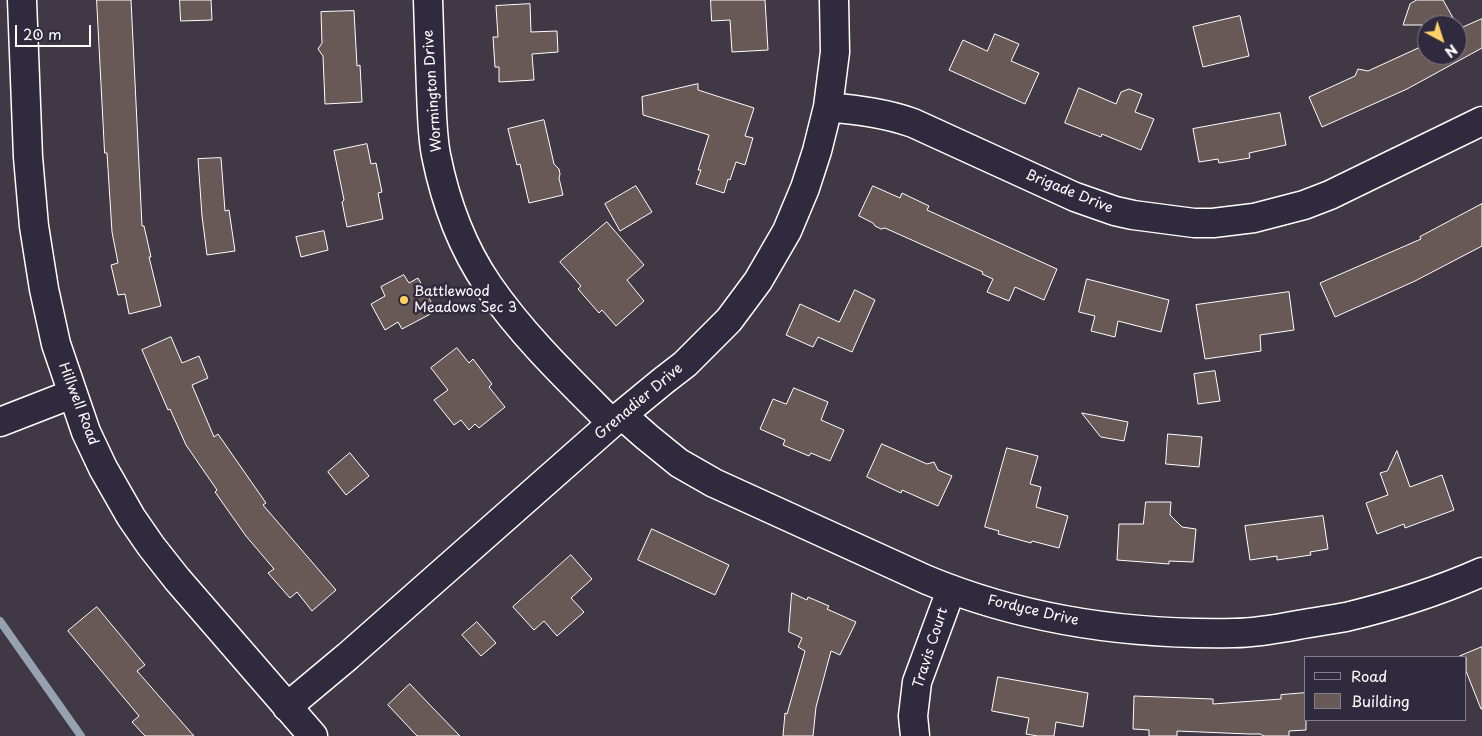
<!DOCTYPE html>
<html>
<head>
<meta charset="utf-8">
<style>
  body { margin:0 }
  #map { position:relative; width:1482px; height:736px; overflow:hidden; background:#403844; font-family:"Playpen Sans",sans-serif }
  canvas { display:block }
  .legend { position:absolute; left:1304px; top:656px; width:162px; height:65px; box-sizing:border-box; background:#2f2a3d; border:1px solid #827f8b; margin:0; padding:6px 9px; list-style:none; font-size:15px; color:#fff }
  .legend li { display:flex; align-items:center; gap:10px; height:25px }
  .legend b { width:25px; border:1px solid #827f8b }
  .north { position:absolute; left:1417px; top:15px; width:50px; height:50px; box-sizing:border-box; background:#2f2a3d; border:1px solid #827f8b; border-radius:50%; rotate:140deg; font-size:14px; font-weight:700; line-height:20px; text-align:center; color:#fff }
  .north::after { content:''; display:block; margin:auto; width:18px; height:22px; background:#ffd166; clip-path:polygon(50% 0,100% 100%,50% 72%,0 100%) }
  .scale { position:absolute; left:15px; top:25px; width:76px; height:22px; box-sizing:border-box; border:2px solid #fff; border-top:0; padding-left:6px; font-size:15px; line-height:18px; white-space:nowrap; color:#fff; -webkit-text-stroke:4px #2f2a3d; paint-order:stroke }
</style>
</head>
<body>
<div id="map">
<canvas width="1482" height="736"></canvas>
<ul class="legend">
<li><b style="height:6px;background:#2f2a3d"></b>Road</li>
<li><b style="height:14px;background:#685856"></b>Building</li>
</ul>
<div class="north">N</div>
<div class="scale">20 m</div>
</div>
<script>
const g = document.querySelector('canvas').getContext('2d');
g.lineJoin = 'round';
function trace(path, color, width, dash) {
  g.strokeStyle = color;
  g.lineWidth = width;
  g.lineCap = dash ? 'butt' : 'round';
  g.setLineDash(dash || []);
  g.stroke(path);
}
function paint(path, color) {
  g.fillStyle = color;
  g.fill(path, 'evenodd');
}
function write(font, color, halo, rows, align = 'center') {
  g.font = font + ' "Playpen Sans",sans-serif';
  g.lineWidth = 5;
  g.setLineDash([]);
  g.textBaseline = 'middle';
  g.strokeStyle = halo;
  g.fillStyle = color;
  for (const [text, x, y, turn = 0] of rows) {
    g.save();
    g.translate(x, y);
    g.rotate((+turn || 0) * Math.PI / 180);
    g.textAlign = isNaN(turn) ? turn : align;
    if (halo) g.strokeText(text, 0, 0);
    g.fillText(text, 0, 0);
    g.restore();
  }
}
trace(new Path2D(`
  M 0,621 L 81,736`), '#96a2b0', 8);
const building = new Path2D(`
  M 97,0 L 131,0 L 142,226 L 144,226 L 151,257 L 149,257 L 161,306 L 129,314 L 125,294 L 118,295 L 111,265 L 118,263 L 112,232 L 107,153 L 105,153 Z
  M 180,0 L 211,0 L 212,20 L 181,21 Z
  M 711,0 L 765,0 L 768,50 L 732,52 L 730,20 L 712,21 Z
  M 1417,0 L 1443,0 L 1457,25 L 1403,25 L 1410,4 Z
  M 530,4 L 531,32 L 557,31 L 558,52 L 532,54 L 534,80 L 499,82 L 499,67 L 495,67 L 493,37 L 498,37 L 496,6 Z
  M 354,11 L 357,66 L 360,65 L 362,102 L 325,104 L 323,56 L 318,49 L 322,43 L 321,12 Z
  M 1240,16 L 1249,56 L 1203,67 L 1193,27 Z
  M 1482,19 L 1482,48 L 1407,89 L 1322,127 L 1309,97 L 1355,76 L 1358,69 L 1368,71 L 1427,44 L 1427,55 L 1457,55 L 1457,30 Z
  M 995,34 L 1019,44 L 1011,61 L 1039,73 L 1025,104 L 949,70 L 963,40 L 987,51 Z
  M 698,84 L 698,90 L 754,108 L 745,136 L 753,138 L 745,165 L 736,162 L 730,180 L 728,179 L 724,193 L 696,184 L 701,170 L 698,170 L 709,135 L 643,115 L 642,97 Z
  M 1079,88 L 1116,104 L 1121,92 L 1129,89 L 1142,94 L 1135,112 L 1154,119 L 1141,150 L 1102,134 L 1101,137 L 1065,123 Z
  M 1280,113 L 1286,145 L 1249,153 L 1250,158 L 1219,163 L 1218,159 L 1199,162 L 1193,129 Z
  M 544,120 L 554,164 L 559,169 L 560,174 L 559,178 L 563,195 L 529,203 L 520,164 L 517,165 L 508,129 Z
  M 367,144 L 371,164 L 376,163 L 382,192 L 378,193 L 383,219 L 347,227 L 342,202 L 344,200 L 334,151 Z
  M 221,158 L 225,211 L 229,210 L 235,251 L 207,255 L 202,216 L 198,159 Z
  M 636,186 L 652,212 L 620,231 L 605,204 Z
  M 873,186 L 900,198 L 902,193 L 929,206 L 927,210 L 1057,269 L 1044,300 L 1015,287 L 1009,301 L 987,292 L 993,279 L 982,274 L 983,272 L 885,228 L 881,229 L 875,226 L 873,223 L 859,216 Z
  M 1482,204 L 1482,246 L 1415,281 L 1335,317 L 1320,283 L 1421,239 L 1420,237 Z
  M 607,222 L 644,265 L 627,280 L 644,301 L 616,326 L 602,310 L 599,313 L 578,289 L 581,286 L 560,262 Z
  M 324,231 L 328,250 L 301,257 L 296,237 Z
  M 404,275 L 409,283 L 418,278 L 436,311 L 402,329 L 398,322 L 385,330 L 371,304 L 385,296 L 381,287 Z
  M 1087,279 L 1169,300 L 1161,332 L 1118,321 L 1115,337 L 1091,331 L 1095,316 L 1079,312 Z
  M 855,290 L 875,300 L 852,352 L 818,337 L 813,347 L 786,335 L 800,304 L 839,322 Z
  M 1289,292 L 1294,330 L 1260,335 L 1261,351 L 1205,359 L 1196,305 Z
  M 171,337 L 182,363 L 199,356 L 208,378 L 192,385 L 214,437 L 218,434 L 266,503 L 263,505 L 336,590 L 312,611 L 297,592 L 290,598 L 268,573 L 274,569 L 246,536 L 215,492 L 217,490 L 186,445 L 170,409 L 168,410 L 142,350 Z
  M 457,348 L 469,363 L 473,359 L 492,384 L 489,387 L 505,407 L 479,428 L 475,424 L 469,430 L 461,420 L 454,425 L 434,400 L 448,390 L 431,368 Z
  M 1215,371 L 1220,401 L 1198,404 L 1194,374 Z
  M 794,388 L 828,402 L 821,420 L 844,430 L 830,461 L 811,453 L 809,456 L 783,445 L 785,440 L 760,429 L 773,399 L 786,404 Z
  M 1082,413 L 1128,422 L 1124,441 L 1101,437 Z
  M 1168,434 L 1202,437 L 1199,467 L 1166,464 Z
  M 882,444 L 927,464 L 934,462 L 938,470 L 952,476 L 938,506 L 902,490 L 901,493 L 867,477 Z
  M 1007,448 L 1038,456 L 1030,484 L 1041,487 L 1036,507 L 1068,516 L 1059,548 L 1032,541 L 1031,543 L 998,534 L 999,531 L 985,527 Z
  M 1397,451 L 1410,487 L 1442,475 L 1454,510 L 1405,528 L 1404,524 L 1377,534 L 1366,503 L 1388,495 L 1380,473 L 1387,471 Z
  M 350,453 L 369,476 L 346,495 L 328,472 Z
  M 1146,502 L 1171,502 L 1170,515 L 1182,527 L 1196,529 L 1193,562 L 1169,561 L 1169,564 L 1117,560 L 1119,524 L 1143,524 Z
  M 1323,516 L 1328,549 L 1310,552 L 1311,555 L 1277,560 L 1277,556 L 1250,560 L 1245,526 Z
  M 652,529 L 729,565 L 715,595 L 638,560 Z
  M 571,555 L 592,579 L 571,598 L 584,612 L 557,636 L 544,621 L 534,630 L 513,607 Z
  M 792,593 L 807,600 L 808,597 L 829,606 L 827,609 L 856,622 L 840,655 L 831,651 L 816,707 L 813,736 L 783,736 L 785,713 L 787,714 L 805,651 L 798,647 L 802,638 L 789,632 Z
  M 97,607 L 145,665 L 137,671 L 194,736 L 145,736 L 132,722 L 139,716 L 68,631 Z
  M 477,622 L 496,643 L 481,656 L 462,635 Z
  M 1482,647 L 1482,709 L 1481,709 L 1466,671 L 1466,657 L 1460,656 Z
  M 998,677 L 1088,693 L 1083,727 L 1056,722 L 1054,736 L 1038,736 L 1026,734 L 1029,718 L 992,711 Z
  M 410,684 L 431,706 L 460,736 L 417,736 L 388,705 Z
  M 1306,693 L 1306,730 L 1289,731 L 1289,736 L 1264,736 L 1260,734 L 1249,734 L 1177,731 L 1177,736 L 1149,736 L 1149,730 L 1133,729 L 1134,696 L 1213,699 L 1213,704 L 1281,699 L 1281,695 Z`);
paint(building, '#685856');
trace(building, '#fff', 1);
const minor = new Path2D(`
  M 22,0 L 28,157 L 34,226 L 44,289 L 56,344 L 86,432 L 103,468 L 131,517 L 151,546 L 177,579 L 313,736
  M 428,0 C 429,30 430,61 431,91 C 432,112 432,134 436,155 C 445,200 462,247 488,285 C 523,336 568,379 612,423
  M 828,107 C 857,110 885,113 913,123 L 1075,197 L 1115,211 L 1133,215 L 1194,223 L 1213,223 L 1254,218 L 1304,205 L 1330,195 L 1482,121
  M 622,415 L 647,437 L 679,463 L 714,483 L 927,580 C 1024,620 1129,635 1234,633 C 1255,633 1277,629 1298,625 C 1314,622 1330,620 1346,617 C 1392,606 1439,591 1482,572
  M 0,422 L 72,394
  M 287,707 L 348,656 L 612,423 L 663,381 L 685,364 L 729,320 L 758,281 L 787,231 L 805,188 L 817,151 L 828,107 L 835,52 L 834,0
  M 915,736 L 913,716 L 917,682 L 951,590`);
trace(minor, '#fff', 31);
trace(minor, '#2f2a3d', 28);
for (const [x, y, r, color] of [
  [404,300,5,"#ffd166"]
]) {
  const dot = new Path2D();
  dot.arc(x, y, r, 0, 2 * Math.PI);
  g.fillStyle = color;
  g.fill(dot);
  trace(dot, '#2f2a3d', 2);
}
write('14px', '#fff', '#2f2a3d', [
  ["Wormington Drive",433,91,-94],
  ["Brigade Drive",1069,192,22],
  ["Grenadier Drive",639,402,-40],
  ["Hillwell Road",78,404,69],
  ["Fordyce Drive",1033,611,13],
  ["Travis Court",931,648,-72]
]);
write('14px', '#fff', '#2f2a3d', [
  ["Battlewood",414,292],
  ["Meadows Sec 3",414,308]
], 'left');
</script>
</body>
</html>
